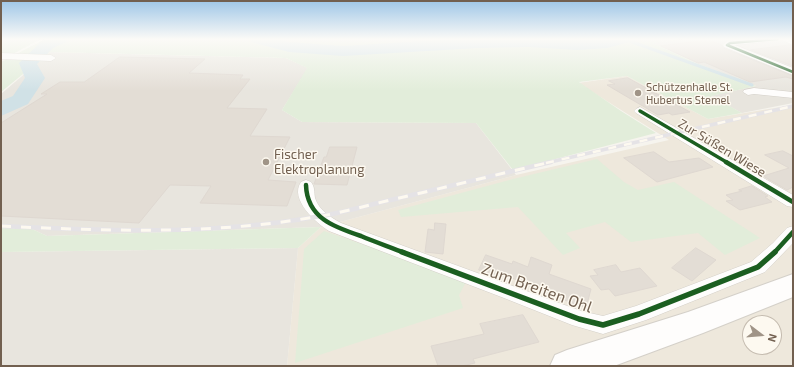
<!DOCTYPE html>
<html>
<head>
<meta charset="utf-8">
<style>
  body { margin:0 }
  #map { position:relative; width:794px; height:367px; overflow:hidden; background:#f6f4ee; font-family:"Exo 2",sans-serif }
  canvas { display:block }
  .frame { position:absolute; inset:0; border:2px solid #726050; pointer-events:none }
  .north { position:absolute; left:742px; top:315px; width:40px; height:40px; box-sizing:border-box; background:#fdf9f0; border:1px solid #c5bcb0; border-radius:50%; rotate:106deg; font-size:11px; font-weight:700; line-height:16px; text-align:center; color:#726050 }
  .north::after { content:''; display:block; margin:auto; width:14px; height:18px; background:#a09487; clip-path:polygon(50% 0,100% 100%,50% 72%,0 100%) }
</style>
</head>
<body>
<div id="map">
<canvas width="794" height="367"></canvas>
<div class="frame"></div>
<div class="north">N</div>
</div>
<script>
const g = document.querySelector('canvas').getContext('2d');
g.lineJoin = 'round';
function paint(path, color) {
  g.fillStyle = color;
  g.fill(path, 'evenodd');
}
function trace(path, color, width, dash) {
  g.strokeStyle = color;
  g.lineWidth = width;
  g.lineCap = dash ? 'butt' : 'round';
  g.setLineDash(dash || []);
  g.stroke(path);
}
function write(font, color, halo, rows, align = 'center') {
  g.font = font + ' "Exo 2",sans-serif';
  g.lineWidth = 3;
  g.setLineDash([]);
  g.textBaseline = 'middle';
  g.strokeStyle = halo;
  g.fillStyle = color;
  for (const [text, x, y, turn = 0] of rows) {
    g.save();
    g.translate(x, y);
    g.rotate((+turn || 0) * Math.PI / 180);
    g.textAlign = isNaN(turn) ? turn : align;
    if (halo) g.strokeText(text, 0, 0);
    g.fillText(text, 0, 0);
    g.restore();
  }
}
paint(new Path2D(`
  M 627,76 L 708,119 L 793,105 L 793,366 L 287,366 L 298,248 L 321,227 L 516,175 L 669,140 L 578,83 ZM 750,323 L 774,323 L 774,347 L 750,347 Z`), '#eee8dc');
paint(new Path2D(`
  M 684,39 L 793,39 L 793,103 L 742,113 L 710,96 L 756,86 L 698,64 L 652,43 Z
  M 50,52 L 286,58 L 308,68 L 282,110 L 302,122 L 476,123 L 516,175 L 321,227 L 47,236 L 32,229 L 1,228 L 1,94 Z
  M 298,248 L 287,366 L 1,366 L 1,252 Z`), '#e8e5de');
paint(new Path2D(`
  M 1,39 L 41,39 L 11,55 L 1,54 Z
  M 45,39 L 684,39 L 653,43 L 698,64 L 756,86 L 711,96 L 742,113 L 708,119 L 627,76 L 579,82 L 621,111 L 656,133 L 513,170 L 476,123 L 302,122 L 282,110 L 307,68 L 286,58 L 50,52 L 1,92 L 1,62 Z
  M 597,159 L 624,182 L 638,190 L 674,182 L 760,238 L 725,255 L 698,233 L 631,242 L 605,222 L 566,233 L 580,248 L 563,255 L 518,207 L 401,217 L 398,210 L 513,179 Z
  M 321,227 L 298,248 L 1,252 L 1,228 L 32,229 L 47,236 Z
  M 324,231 L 467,280 L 459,295 L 463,308 L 295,363 L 304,249 Z`), '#e2edda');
trace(new Path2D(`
  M 624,39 L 752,85`), '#d0e1e6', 3);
paint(new Path2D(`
  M 46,39 L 68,39 L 66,42 L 53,48 L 37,64 L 45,78 L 28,104 L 1,116 L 1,101 L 13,96 L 25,78 L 19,63 L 41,42 Z
  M 249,39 L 278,39 L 289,42 L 343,46 L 457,39 L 631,39 L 629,42 L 607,48 L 577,50 L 529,47 L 477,48 L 343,56 L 289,52 L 251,42 Z`), '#d0e1e6');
const building = new Path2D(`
  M 709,40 L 722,45 L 723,48 L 793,76 L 793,79 L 786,77 L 750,82 L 704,62 L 698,63 L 661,46 Z
  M 790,45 L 793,46 L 793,66 L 751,50 Z
  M 120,57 L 205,59 L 189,73 L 243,75 L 240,79 L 250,79 L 227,108 L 267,109 L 250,136 L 290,137 L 268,180 L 296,182 L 287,206 L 200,203 L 211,186 L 170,185 L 139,223 L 1,216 L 1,123 L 47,94 L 41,94 L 60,82 L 84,82 Z
  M 628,78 L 648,89 L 690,112 L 672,115 L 669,113 L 658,115 L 607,85 L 615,84 L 609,81 Z
  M 330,147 L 357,147 L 347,185 L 314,184 L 324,157 L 326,157 Z
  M 783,151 L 793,156 L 793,187 L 787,190 L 763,176 L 789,168 L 765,155 Z
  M 654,152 L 669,162 L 699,158 L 713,167 L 657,182 L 624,158 Z
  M 752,186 L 768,196 L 765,197 L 772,202 L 740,210 L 726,201 L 733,200 L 726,195 L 742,191 L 739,190 Z
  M 435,223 L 446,224 L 443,254 L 425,252 L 428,229 L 434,230 Z
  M 696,248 L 716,260 L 692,281 L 672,268 Z
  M 486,255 L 512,264 L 513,261 L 528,267 L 531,257 L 552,265 L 549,274 L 591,289 L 586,308 L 543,292 L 544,290 L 501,274 L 500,278 L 479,270 Z
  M 616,265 L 621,272 L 640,268 L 657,286 L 615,296 L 609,289 L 601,290 L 590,276 L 598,275 L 594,270 Z
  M 523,315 L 539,342 L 473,359 L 475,363 L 462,366 L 438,366 L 431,346 L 484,334 L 480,324 Z`);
paint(building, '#e3ddd5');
trace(building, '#dfd8d1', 1);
const street = new Path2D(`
  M 744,39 L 793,39 L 793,45 L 782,40 L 735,45 L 793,68 L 793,75 L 724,47 L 723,45 L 727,41 Z
  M 1,53 L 51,55 L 56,58 L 51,61 L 1,59 Z
  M 754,88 L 793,92 L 793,98 L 754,94 L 748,95 L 743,92 L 744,90 Z
  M 640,107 L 793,195 L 793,207 L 787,206 L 636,113 L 634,111 L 636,109 Z
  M 306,180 L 311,182 C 315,187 314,192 315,198 C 319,210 330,217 341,223 L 581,311 L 603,316 L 636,306 L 751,262 L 773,243 L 787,228 L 793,226 L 793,243 L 765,272 L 646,320 L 603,334 L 572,325 L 504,298 L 329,231 C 316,223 289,199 301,182 Z`);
const secondary = new Path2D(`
  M 793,274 L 793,297 L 703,333 L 614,366 L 550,366 L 555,355 L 567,350 L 688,312 Z`);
trace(street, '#d4d0c9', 1);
trace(secondary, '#d4d0c9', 2);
paint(street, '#fefdfc');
paint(secondary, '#fefdfc');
const railFar1 = new Path2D(`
  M 546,163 L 793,106`);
const rail = new Path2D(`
  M 1,226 C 106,231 211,235 315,217 C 342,213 368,205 395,199 C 447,187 499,174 551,162`);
trace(railFar1, '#e5e3e6', 3.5);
trace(rail, '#e5e3e6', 4.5);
trace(railFar1, '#fdf9f0', 2.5, [8]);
trace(rail, '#fdf9f0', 3, [10]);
trace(new Path2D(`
  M 778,39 L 730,43 L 727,45 L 793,72`), '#1b5e20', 2.5);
trace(new Path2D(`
  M 640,111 L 728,163`), '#1b5e20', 3.5);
trace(new Path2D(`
  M 726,162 L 793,202
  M 306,185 C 307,218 334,227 361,236 C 375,242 390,247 405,253
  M 774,253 L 793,232`), '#1b5e20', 4.5);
trace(new Path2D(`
  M 402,252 L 579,319 L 603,325 L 639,314 L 758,267 L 775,252`), '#1b5e20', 5.5);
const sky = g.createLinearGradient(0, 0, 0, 91);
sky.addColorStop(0, '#9ec6e7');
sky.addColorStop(0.43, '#fbfaf7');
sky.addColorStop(1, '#fbfaf700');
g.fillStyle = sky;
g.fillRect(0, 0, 794, 91);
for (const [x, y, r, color] of [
  [638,93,4,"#a09487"],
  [266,162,4,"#a09487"]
]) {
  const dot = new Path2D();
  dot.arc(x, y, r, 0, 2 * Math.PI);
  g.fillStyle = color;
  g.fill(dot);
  trace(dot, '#fdf9f0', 1.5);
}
write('11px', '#726050', '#fdf9f0', [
  ["Schützenhalle St.",646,87],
  ["Hubertus Stemel",646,100]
], 'left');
write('13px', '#726050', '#fdf9f0', [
  ["Zur Süßen Wiese",722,148,31]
]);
write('13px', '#726050', '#fdf9f0', [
  ["Fischer",274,155],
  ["Elektroplanung",274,170]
], 'left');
write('16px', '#726050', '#fdf9f0', [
  ["Zum Breiten Ohl",537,288,20]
]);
</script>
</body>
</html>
